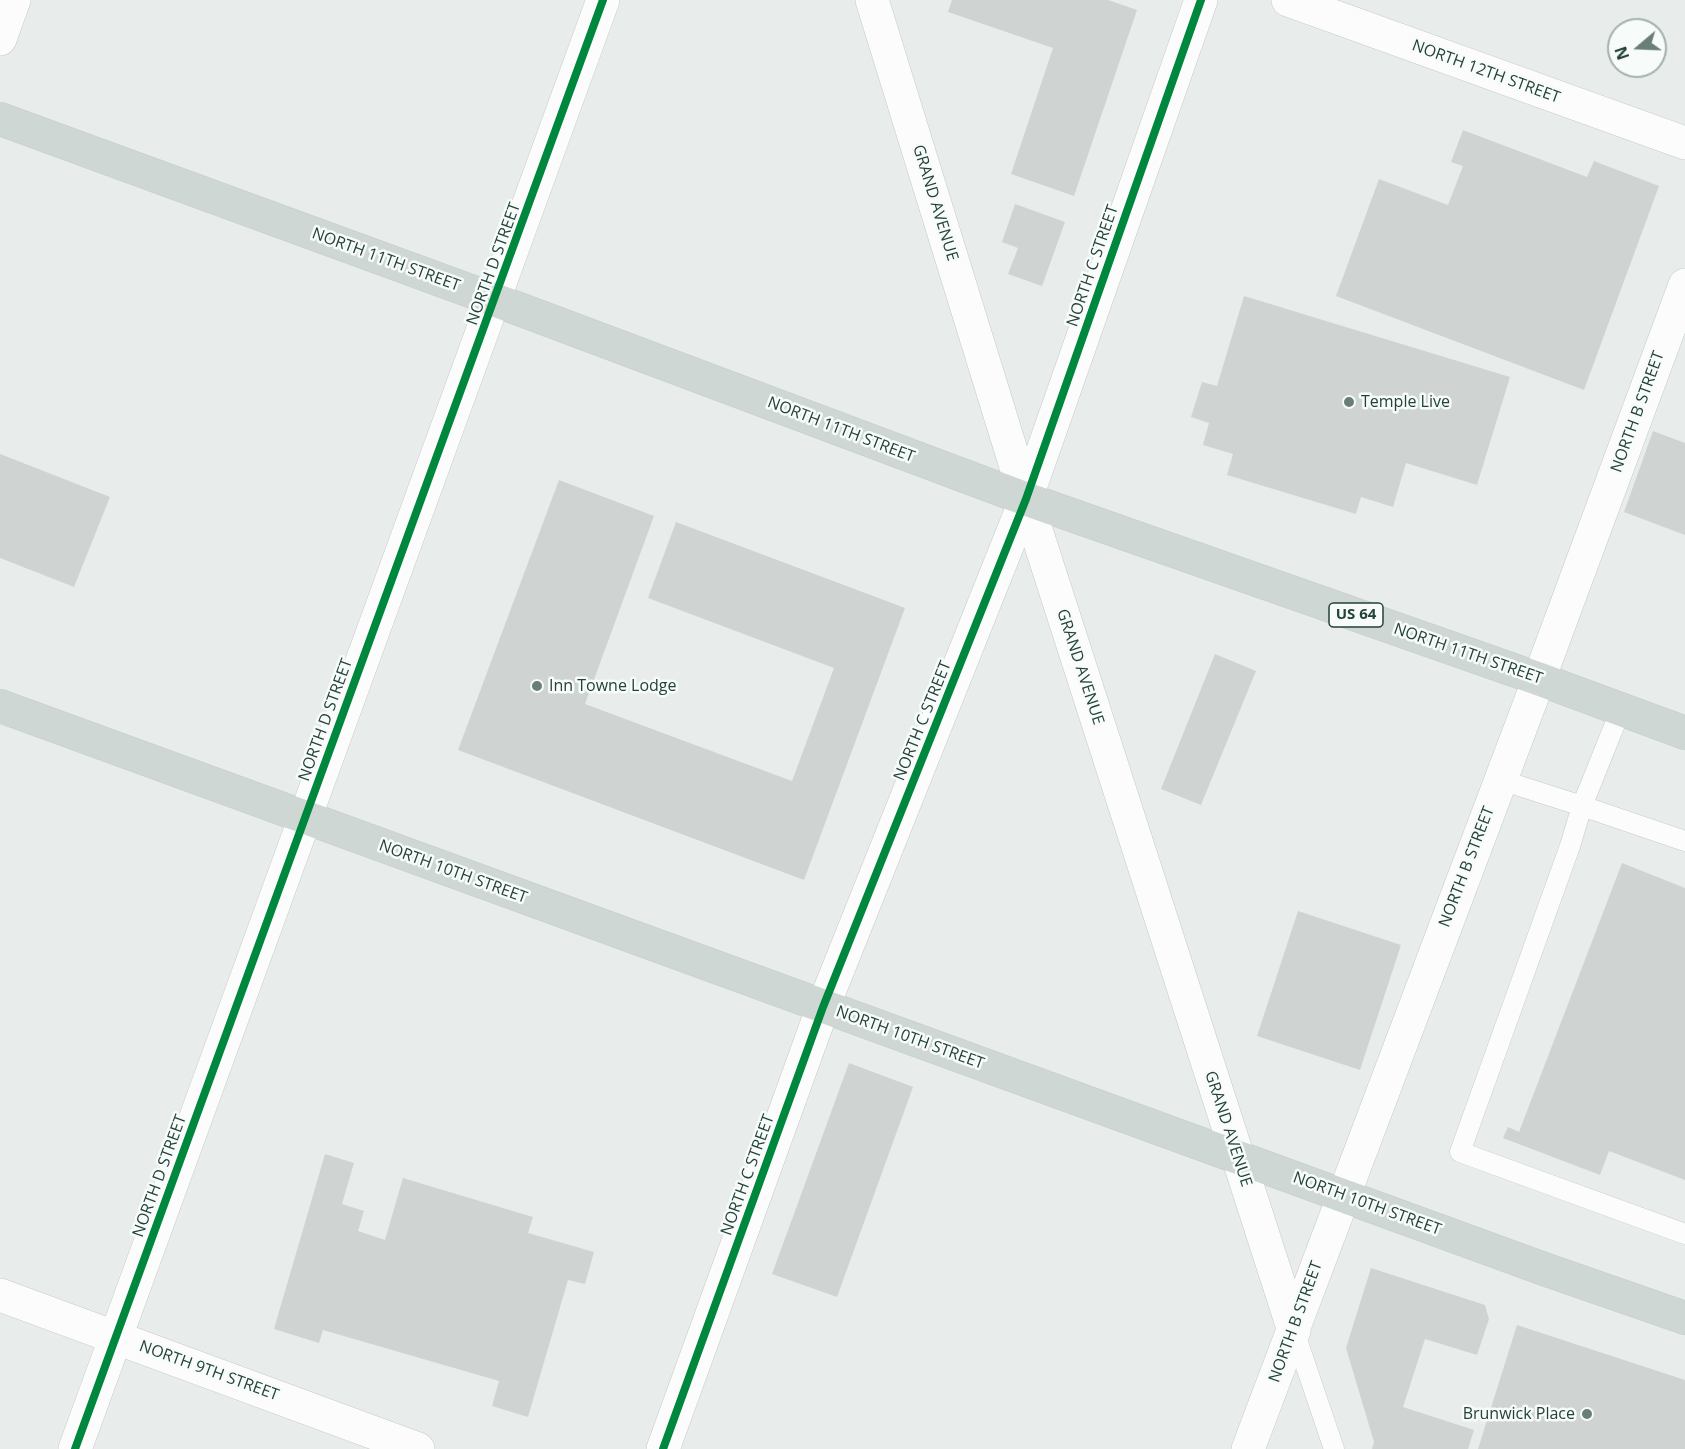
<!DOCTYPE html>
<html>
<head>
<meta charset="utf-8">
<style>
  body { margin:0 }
  #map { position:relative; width:1685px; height:1449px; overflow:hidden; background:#e8edeb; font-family:"Open Sans",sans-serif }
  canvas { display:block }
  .north { position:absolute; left:1607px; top:18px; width:60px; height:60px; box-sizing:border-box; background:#f7fbf9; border:2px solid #a3b1ad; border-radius:50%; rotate:251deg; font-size:16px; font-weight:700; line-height:24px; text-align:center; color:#24423a }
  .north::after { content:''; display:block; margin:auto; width:21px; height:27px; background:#697e78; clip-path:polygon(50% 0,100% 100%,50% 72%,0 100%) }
</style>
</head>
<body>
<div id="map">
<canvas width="1685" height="1449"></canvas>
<div class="north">N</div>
</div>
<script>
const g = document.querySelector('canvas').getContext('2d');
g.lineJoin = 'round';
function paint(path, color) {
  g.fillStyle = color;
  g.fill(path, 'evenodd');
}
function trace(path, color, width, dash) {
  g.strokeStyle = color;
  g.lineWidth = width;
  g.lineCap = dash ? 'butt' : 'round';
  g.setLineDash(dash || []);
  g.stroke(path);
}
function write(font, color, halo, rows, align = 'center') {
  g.font = font + ' "Open Sans",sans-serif';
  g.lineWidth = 5;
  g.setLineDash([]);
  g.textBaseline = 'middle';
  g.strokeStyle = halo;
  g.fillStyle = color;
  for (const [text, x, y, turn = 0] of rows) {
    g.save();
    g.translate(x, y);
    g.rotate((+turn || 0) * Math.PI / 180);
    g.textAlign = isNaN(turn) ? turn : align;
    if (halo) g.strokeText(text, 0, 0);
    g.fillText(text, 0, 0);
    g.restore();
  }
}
paint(new Path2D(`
  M 952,0 L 1108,0 L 1137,10 L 1074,196 L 1011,174 L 1053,48 L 948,12 Z
  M 1463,130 L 1587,177 L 1594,161 L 1659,186 L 1584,390 L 1336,296 L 1379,179 L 1448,205 L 1463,166 L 1451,162 Z
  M 1015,204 L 1065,222 L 1042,286 L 1008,274 L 1018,248 L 1002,242 Z
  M 1244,296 L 1510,377 L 1477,485 L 1406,463 L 1393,507 L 1361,497 L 1356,514 L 1227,475 L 1233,454 L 1203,445 L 1209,423 L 1191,417 L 1202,382 L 1217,386 Z
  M 1653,431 L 1685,443 L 1685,535 L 1624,512 Z
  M 0,454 L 110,497 L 74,587 L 0,558 Z
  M 559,480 L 654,516 L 585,704 L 792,781 L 834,668 L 648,598 L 676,522 L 905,608 L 804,880 L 458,750 Z
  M 1215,654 L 1256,671 L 1201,805 L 1161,789 Z
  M 1622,863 L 1685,888 L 1685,1180 L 1609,1151 L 1600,1175 L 1503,1138 L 1508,1127 L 1519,1132 Z
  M 1298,911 L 1401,945 L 1360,1070 L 1257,1036 Z
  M 849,1063 L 913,1087 L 837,1297 L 772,1274 Z
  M 325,1154 L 354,1163 L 342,1204 L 364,1211 L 358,1231 L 385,1240 L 403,1178 L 533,1217 L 528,1233 L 594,1252 L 585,1284 L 568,1280 L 528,1417 L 492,1406 L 499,1381 L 323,1330 L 319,1343 L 274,1329 Z
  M 1371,1268 L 1485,1305 L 1489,1319 L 1477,1355 L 1425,1339 L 1403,1407 L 1474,1430 L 1468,1449 L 1372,1449 L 1374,1442 L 1346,1348 Z
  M 1517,1325 L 1685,1380 L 1685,1449 L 1478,1449 Z`), '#cfd4d2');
const lane = new Path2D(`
  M 1621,709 L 1582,806 L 1685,841
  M 1501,780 L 1582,806 L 1570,846 L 1460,1152 L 1685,1234
  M 1294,1331 L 1334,1449`);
const street = new Path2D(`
  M 1288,0 L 1685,143
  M 0,39 L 14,0
  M 0,1295 L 418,1449
  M 75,1449 L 603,0
  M 663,1449 L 823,1007 L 1026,499 L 1201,0`);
const secondary = new Path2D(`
  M 872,0 L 1026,499 L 1294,1331
  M 1248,1449 L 1539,679 L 1685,285`);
const primary = new Path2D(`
  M 0,119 L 495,300 L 1026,499 L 1539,679 L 1685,733
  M 0,706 L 1544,1269 L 1685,1318`);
trace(lane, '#c5cac8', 21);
trace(street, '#c5cac8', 34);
trace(secondary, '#c3cbc8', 34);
trace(primary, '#c3ccc9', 34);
trace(lane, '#fcfcfc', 20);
trace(street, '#fcfcfc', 33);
trace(secondary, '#fcfcfc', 33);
trace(primary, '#cfd7d5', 33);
trace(new Path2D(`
  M 75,1449 L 603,0
  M 663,1449 L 823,1007 L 1026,499 L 1201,0`), '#00873e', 8);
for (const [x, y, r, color] of [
  [1349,402,6,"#697e78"],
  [537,686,6,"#697e78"],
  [1587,1414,6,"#697e78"]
]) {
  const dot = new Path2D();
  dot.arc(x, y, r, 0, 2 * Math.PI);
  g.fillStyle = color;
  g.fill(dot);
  trace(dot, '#f7fbf9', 2);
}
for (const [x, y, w] of [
  [1356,615,54]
]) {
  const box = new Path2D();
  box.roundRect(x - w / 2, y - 12, w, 24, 4.5);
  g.fillStyle = '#f7fbf9';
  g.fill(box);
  trace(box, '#24423a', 1.5);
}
write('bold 15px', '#24423a', null, [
  ["US 64",1356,615]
]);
write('16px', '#24423a', '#f7fbf9', [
  ["NORTH 12TH STREET",1486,72,20],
  ["GRAND AVENUE",935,203,73],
  ["NORTH 11TH STREET",386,260,20],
  ["NORTH D STREET",494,264,-70],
  ["NORTH C STREET",1093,266,-71],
  ["NORTH B STREET",1638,412,-70],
  ["NORTH 11TH STREET",841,430,21],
  ["NORTH 11TH STREET",1468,654,19],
  ["GRAND AVENUE",1080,667,72],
  ["NORTH D STREET",326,720,-70],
  ["NORTH C STREET",923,721,-68],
  ["NORTH B STREET",1467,867,-69],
  ["NORTH 10TH STREET",453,872,20],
  ["NORTH 10TH STREET",910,1038,20],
  ["GRAND AVENUE",1228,1129,72],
  ["NORTH C STREET",748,1175,-70],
  ["NORTH D STREET",160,1176,-70],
  ["NORTH 10TH STREET",1367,1204,20],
  ["NORTH B STREET",1296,1322,-70],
  ["NORTH 9TH STREET",209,1371,20]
]);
write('16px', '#24423a', '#f7fbf9', [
  ["Temple Live",1361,402],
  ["Inn Towne Lodge",549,686],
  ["Brunwick Place",1575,1414,"right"]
], 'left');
</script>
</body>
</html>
